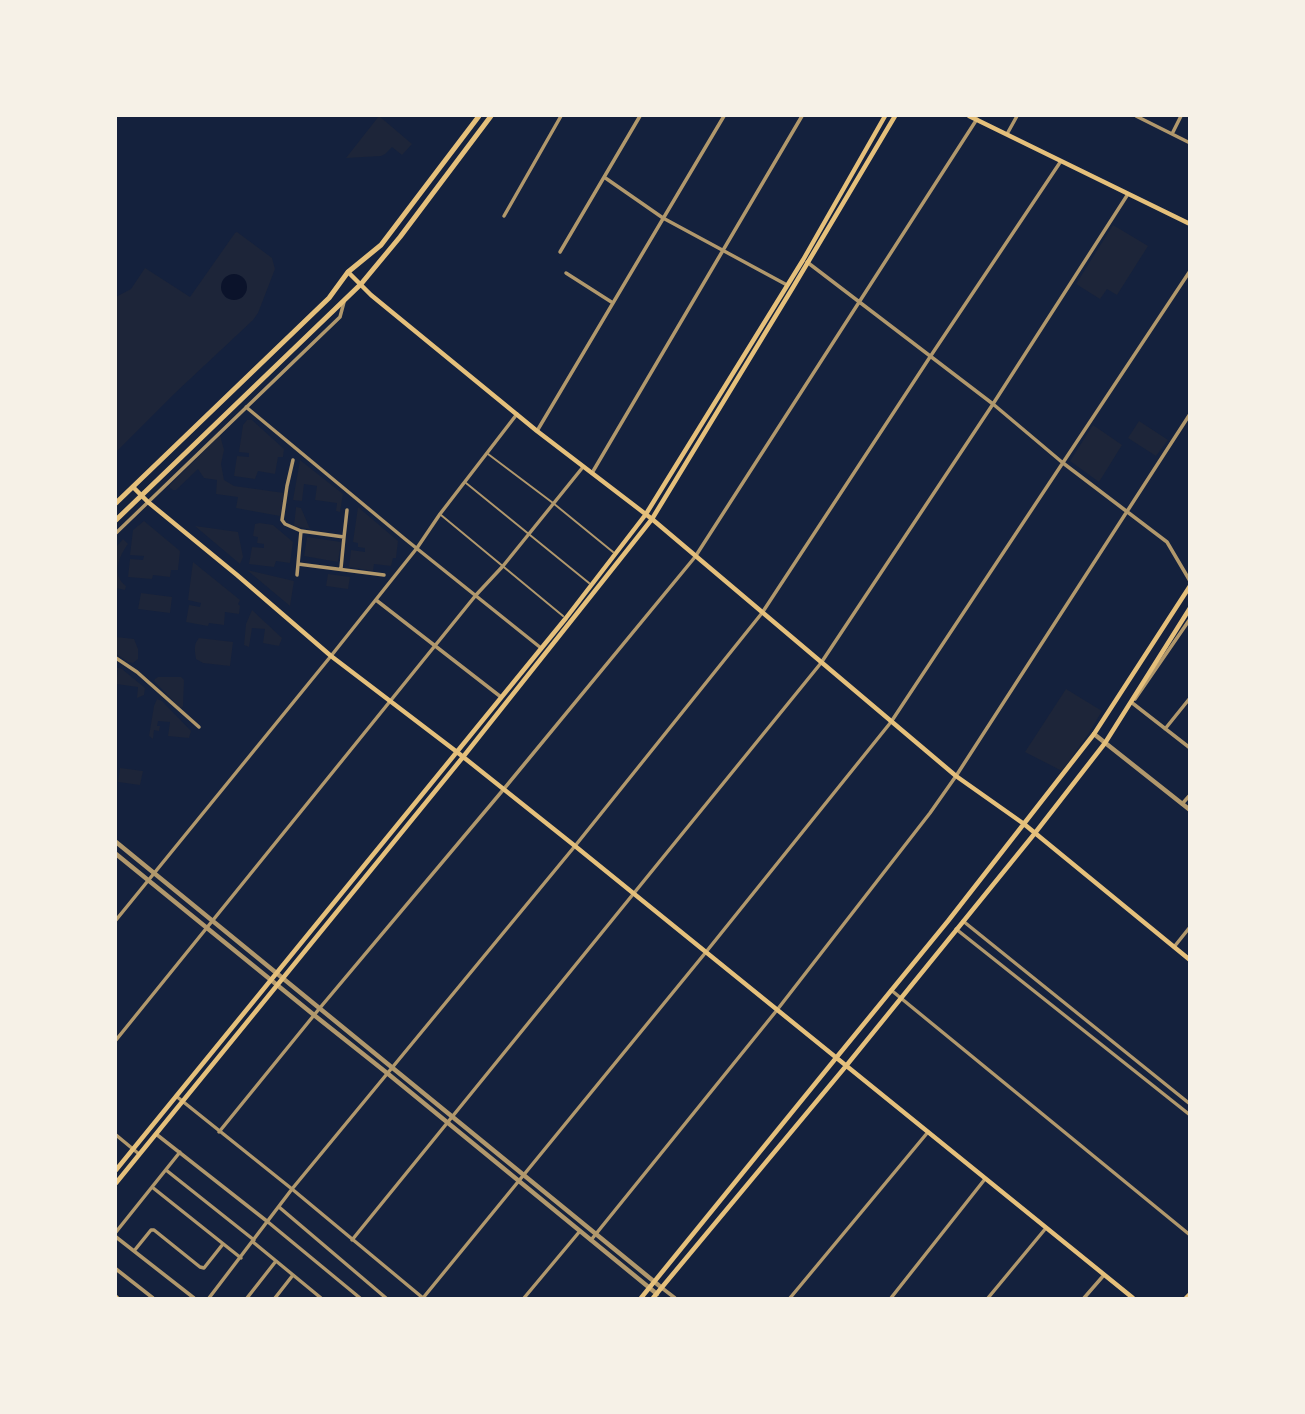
<!DOCTYPE html>
<html>
<head>
<meta charset="utf-8">
<style>
  body { margin:0 }
  #map { position:relative; width:1305px; height:1414px; overflow:hidden; background:#14213d; font-family:"PT Sans",sans-serif }
  canvas { display:block }
  .frame { position:absolute; inset:0; border:117px solid #f6f1e7; pointer-events:none }
</style>
</head>
<body>
<div id="map">
<canvas width="1305" height="1414"></canvas>
<div class="frame"></div>
</div>
<script>
const g = document.querySelector('canvas').getContext('2d');
g.lineJoin = 'round';
function paint(path, color) {
  g.fillStyle = color;
  g.fill(path, 'evenodd');
}
function trace(path, color, width, dash) {
  g.strokeStyle = color;
  g.lineWidth = width;
  g.lineCap = dash ? 'butt' : 'round';
  g.setLineDash(dash || []);
  g.stroke(path);
}
paint(new Path2D(`
  M 379,116 L 412,144 L 402,155 L 392,147 L 385,154 L 381,156 L 346,158 Z
  M 1113,225 L 1148,246 L 1117,295 L 1107,289 L 1100,299 L 1076,284 Z
  M 237,232 L 272,258 L 275,269 L 258,313 L 253,320 L 174,394 L 116,452 L 116,297 L 131,289 L 145,268 L 190,297 L 235,233 Z
  M 247,420 L 252,420 L 284,449 L 283,457 L 278,457 L 275,474 L 258,471 L 255,479 L 234,476 L 237,456 L 249,457 L 249,453 L 239,452 L 243,425 Z
  M 1139,421 L 1168,440 L 1156,456 L 1128,438 Z
  M 1093,425 L 1122,445 L 1099,482 L 1070,461 Z
  M 220,435 L 224,450 L 221,464 L 224,480 L 234,486 L 284,493 L 280,516 L 236,508 L 238,497 L 216,494 L 217,480 L 204,478 L 198,469 L 176,490 L 173,490 L 170,488 L 170,485 Z
  M 300,460 L 343,494 L 340,512 L 336,511 L 337,503 L 315,500 L 317,486 L 304,484 L 302,501 L 293,500 Z
  M 296,507 L 301,508 L 310,529 L 294,526 Z
  M 358,507 L 398,541 L 396,558 L 393,558 L 391,566 L 374,564 L 373,571 L 349,567 L 351,550 L 365,552 L 365,548 L 358,547 L 358,543 L 353,542 Z
  M 144,521 L 180,551 L 178,570 L 171,570 L 170,577 L 153,575 L 152,579 L 128,577 L 130,559 L 143,560 L 144,556 L 130,555 L 133,530 Z
  M 260,523 L 273,525 L 293,542 L 290,563 L 276,561 L 274,567 L 249,564 L 252,547 L 264,548 L 264,544 L 257,543 L 258,537 L 253,536 L 255,524 Z
  M 195,526 L 238,532 L 243,557 L 240,564 Z
  M 307,537 L 341,542 L 338,562 L 304,556 Z
  M 123,539 L 128,544 C 119,556 111,575 126,586 L 125,590 L 116,588 L 116,547 Z
  M 193,562 L 240,600 L 238,604 L 240,606 L 239,614 L 225,612 L 224,625 L 209,623 L 208,626 L 186,622 L 189,605 L 200,607 L 201,603 L 188,600 Z
  M 247,570 L 294,581 L 290,606 Z
  M 328,574 L 350,577 L 348,589 L 326,586 Z
  M 141,593 L 172,597 L 170,613 L 138,609 Z
  M 252,610 L 282,638 L 279,646 L 263,643 L 265,629 L 252,628 L 249,647 L 244,645 L 246,624 Z
  M 116,637 L 134,639 L 138,649 L 138,659 L 133,663 L 128,662 L 116,654 Z
  M 199,638 L 233,642 L 230,666 L 203,663 L 196,659 C 195,651 193,645 199,638 Z
  M 116,667 L 122,669 L 145,688 L 144,695 L 137,698 L 138,687 L 116,684 L 118,670 L 116,670 Z
  M 158,677 L 181,677 L 184,680 L 183,706 L 182,708 L 179,707 L 154,681 L 155,679 Z
  M 1066,689 L 1102,711 L 1089,733 L 1062,771 L 1025,752 Z
  M 157,699 L 162,701 L 191,731 L 189,738 L 168,736 L 170,722 L 158,721 L 157,726 L 160,726 L 159,731 L 154,730 L 153,739 L 149,736 L 154,706 Z
  M 120,768 L 143,771 L 140,785 L 118,782 Z`), '#1d2539');
paint(new Path2D(`
  M221 287a13 13 0 1 1 26 0a13 13 0 1 1-26 0Z`), '#0b132b');
trace(new Path2D(`
  M 488,454 L 553,503 L 613,552
  M 466,483 L 589,583
  M 441,515 L 563,616`), '#b1986c', 2);
trace(new Path2D(`
  M 1136,116 L 1190,143
  M 1007,134 L 1017,116
  M 1172,134 L 1181,116
  M 604,177 L 663,218 L 787,285
  M 504,216 L 561,116
  M 560,252 L 640,116
  M 807,262 L 993,404 L 1063,463 L 1167,542 L 1190,581
  M 566,273 L 613,303
  M 246,407 L 405,539 L 541,648
  M 537,431 L 724,116
  M 293,460 L 287,486 L 282,520 L 285,524 L 301,531 L 297,575
  M 592,473 L 802,116
  M 301,531 L 344,537 L 341,568
  M 116,533 L 340,317 L 344,302
  M 344,537 L 347,510
  M 298,564 L 384,575
  M 376,600 L 501,697
  M 116,658 L 137,672 L 199,727
  M 1135,699 L 1190,619
  M 1131,702 L 1190,748
  M 1165,729 L 1190,698
  M 1182,804 L 1190,795
  M 116,920 L 331,656 L 417,548 L 440,514 L 517,414
  M 963,921 L 1190,1104
  M 956,929 L 1190,1115
  M 1174,947 L 1190,927
  M 891,990 L 1190,1235
  M 116,1040 L 476,595 L 503,566 L 583,467
  M 176,1096 L 292,1189 L 423,1298
  M 219,1132 L 319,1009 L 503,790 L 695,557 L 977,119
  M 156,1134 L 268,1222 L 360,1298
  M 116,1135 L 139,1154
  M 166,1170 L 254,1240
  M 152,1187 L 241,1258
  M 279,1207 L 386,1298
  M 116,1232 L 180,1152
  M 116,1237 L 194,1298
  M 352,1240 L 821,663 L 993,404 L 1128,194
  M 591,1240 L 777,1010 L 930,813 L 956,776 L 1190,414
  M 253,1242 L 321,1298
  M 134,1251 L 151,1230 L 154,1230 L 200,1267 L 204,1268 L 223,1244
  M 116,1269 L 153,1298
  M 662,1288 L 675,1298
  M 209,1298 L 292,1189 L 575,846 L 762,613 L 930,357 L 1061,161
  M 247,1298 L 276,1261
  M 275,1298 L 293,1275
  M 423,1298 L 706,952 L 891,722 L 1190,271
  M 524,1298 L 580,1231
  M 790,1298 L 928,1132
  M 891,1298 L 985,1179
  M 988,1298 L 1046,1228
  M 1084,1298 L 1104,1275`), '#b1986c', 3.5);
trace(new Path2D(`
  M 1094,734 L 1190,810
  M 116,842 L 662,1288
  M 116,854 L 314,1015 L 387,1073 L 657,1294`), '#b1986c', 4.5);
trace(new Path2D(`
  M 969,116 L 1190,224
  M 348,272 L 371,295 L 537,431 L 652,519 L 956,776 L 1024,824 L 1190,960
  M 133,487 L 148,502 L 237,575 L 331,656 L 457,752 L 575,846 L 1133,1298
  M 116,1170 L 566,618 L 646,514 L 803,260 L 885,116
  M 116,1183 L 463,757 L 652,519 L 792,289 L 895,116
  M 116,1297 L 117,1298
  M 641,1298 L 836,1058 L 948,921 L 1094,734 L 1190,586
  M 653,1298 L 846,1066 L 1035,833 L 1105,743 L 1190,608
  M 1186,1298 L 1190,1294`), '#e5c07b', 4.5);
trace(new Path2D(`
  M 116,503 L 329,298 L 348,272 L 381,245 L 479,116
  M 116,520 L 361,284 L 400,237 L 491,116`), '#e5c07b', 5);
</script>
</body>
</html>
